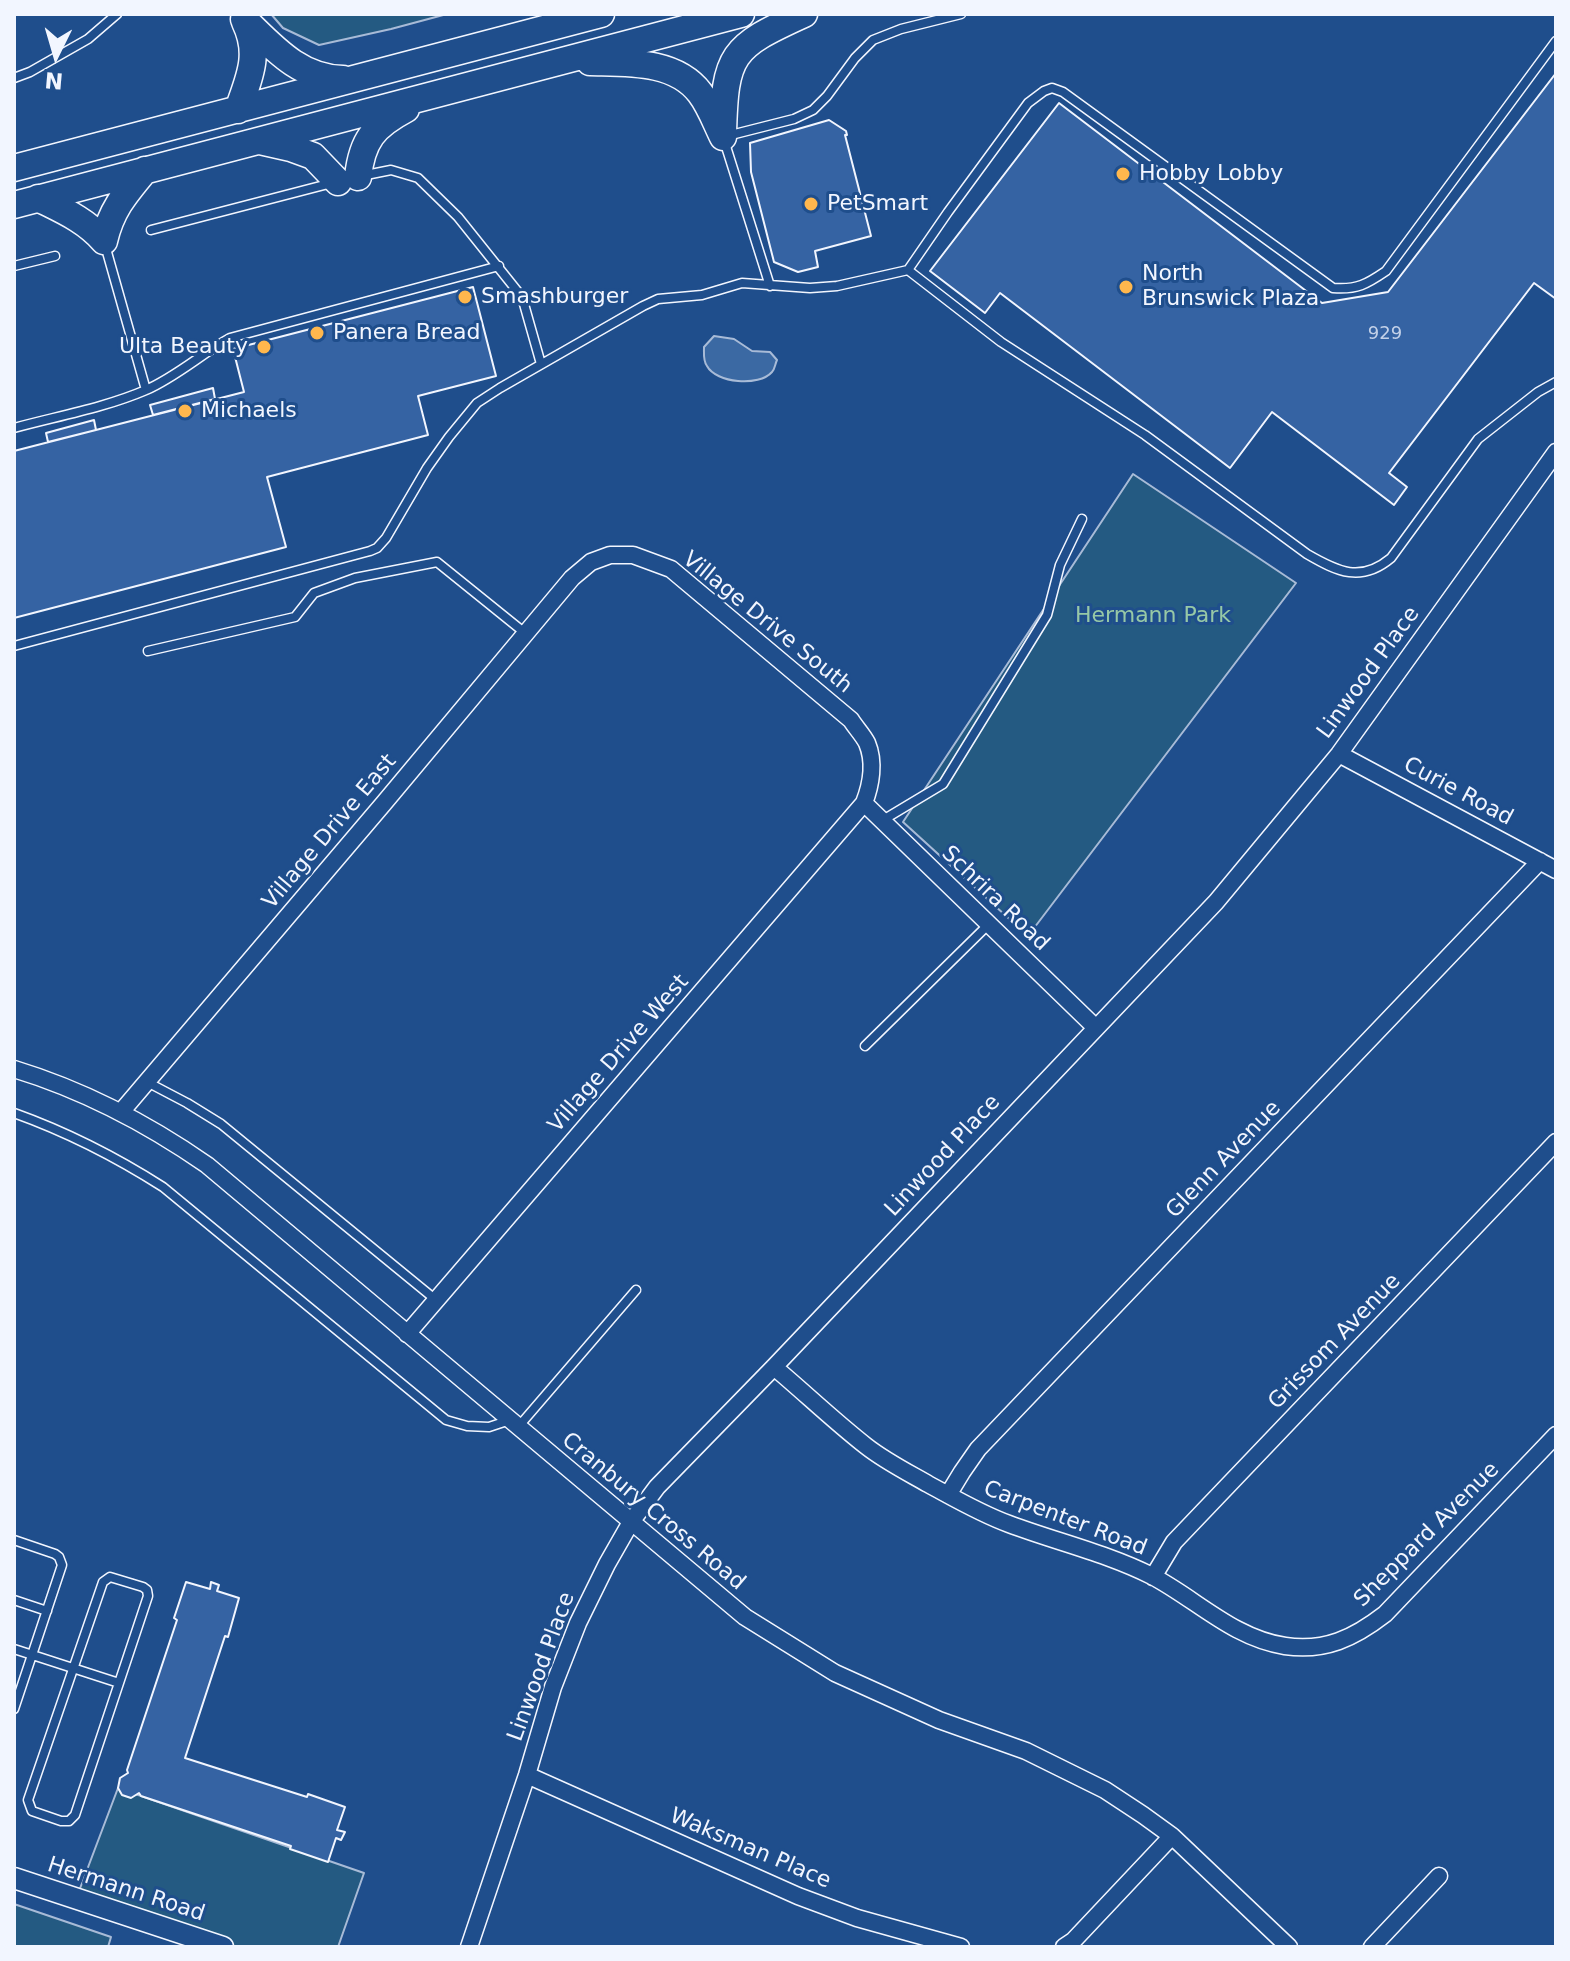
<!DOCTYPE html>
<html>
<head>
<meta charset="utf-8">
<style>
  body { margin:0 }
  #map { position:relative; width:1570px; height:1961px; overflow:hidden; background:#1f4e8c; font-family:"DejaVu Sans",sans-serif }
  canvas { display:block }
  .frame { position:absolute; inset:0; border:16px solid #f2f6ff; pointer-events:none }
  .north { position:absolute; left:16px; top:16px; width:80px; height:80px; -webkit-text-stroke:6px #1f4e8c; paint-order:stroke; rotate:185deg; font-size:22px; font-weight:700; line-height:32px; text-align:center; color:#f2f6ff }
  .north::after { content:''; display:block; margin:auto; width:28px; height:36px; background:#f2f6ff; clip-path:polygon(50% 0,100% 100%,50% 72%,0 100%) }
</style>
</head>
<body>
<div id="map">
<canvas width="1570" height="1961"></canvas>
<div class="frame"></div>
<div class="north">N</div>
</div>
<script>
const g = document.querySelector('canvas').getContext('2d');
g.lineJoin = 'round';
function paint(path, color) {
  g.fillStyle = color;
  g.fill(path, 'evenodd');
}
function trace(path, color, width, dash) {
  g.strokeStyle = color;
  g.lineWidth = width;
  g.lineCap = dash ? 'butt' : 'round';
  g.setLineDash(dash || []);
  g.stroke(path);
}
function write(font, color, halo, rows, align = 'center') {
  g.font = font + ' "DejaVu Sans",sans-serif';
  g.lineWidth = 6;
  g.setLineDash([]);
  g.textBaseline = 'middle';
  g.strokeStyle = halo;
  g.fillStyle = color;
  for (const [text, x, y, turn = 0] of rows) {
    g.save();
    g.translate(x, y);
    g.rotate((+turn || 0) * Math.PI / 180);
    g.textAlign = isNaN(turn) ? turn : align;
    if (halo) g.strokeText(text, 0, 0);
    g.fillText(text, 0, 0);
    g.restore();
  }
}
const green = new Path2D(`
  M 271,14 L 447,14 L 391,29 L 319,45 L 283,28 Z
  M 1133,474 L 1296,583 L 1028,936 L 903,822 Z
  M 118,1788 L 364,1873 L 338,1947 L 223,1947 L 76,1899 Z
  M 14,1904 L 111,1937 L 108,1947 L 14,1947 Z`);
paint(green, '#245a82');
trace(green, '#a8bbd7', 2);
const water = new Path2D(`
  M 714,336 L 734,339 L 752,351 L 770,352 L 777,360 C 775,364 775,369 772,372 C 759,387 716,383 707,366 C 703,361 704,354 704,347 Z`);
paint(water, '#3b69a3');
trace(water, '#a8bbd7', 2);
const building = new Path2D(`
  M 1556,73 L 1556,299 L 1534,283 L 1389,473 L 1407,487 L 1394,505 L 1272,412 L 1230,468 L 1000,293 L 985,313 L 930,271 L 1059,103 L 1322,303 L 1388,292 Z
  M 829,120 L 846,131 L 847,135 L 845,135 L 871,236 L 815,251 L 818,267 L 798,272 L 774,262 L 751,172 L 750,143 Z
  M 473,287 L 496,376 L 418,396 L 428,435 L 267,477 L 286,547 L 14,618 L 14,451 L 244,392 L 233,349 Z
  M 213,388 L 215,399 L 153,415 L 150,405 Z
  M 94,420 L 96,430 L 48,442 L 46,433 Z
  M 186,1582 L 210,1589 L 211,1582 L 219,1585 L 217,1591 L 239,1598 L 228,1637 L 225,1636 L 185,1758 L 307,1797 L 308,1794 L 345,1807 L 337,1830 L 345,1832 L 341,1840 L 336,1838 L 328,1862 L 290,1849 L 291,1846 L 141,1796 L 139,1793 L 131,1798 L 122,1795 L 118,1788 L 120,1778 L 128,1773 L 127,1770 L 177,1620 L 174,1618 Z`);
paint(building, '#3563a3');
trace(building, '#f2f6ff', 2);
const service = new Path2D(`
  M 14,78 L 30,72 L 88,39 L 117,14
  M 361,176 L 391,170 L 418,178 L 458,217 L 522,297 L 541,364
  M 151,230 L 332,183
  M 105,245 L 146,390
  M 14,266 L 55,256
  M 908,270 L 948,212 L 1028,103 L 1044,91 L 1052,88 L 1063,92 L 1333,288 C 1357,290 1367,284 1386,271 L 1556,41
  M 770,286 L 723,137 L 794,119 L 813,110 L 827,96 L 855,58 L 873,40 L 901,29 L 961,14
  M 14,428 C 58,416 104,408 146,390 C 176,377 201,354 230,338 L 499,266
  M 14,646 L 370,551 L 377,548 L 386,538 L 427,468 L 449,437 L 477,403 L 500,388 L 643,306 L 658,299 L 702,295 L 742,283 L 810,288 L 837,286 L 908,270 L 1001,342 L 1145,435 L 1307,554 C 1338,572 1361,583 1391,558 L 1478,439 L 1538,392 L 1556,382
  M 148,651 L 295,617 L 314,593 L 355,578 L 437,562 L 525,633
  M 883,820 L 943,784 L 1047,615 L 1060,565 L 1082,519
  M 865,1046 L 989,924
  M 147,1082 L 187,1103 L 221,1124 L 436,1300
  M 14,1113 C 67,1132 116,1157 163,1187 L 446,1420 L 467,1426 L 489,1427 L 510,1420
  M 519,1426 L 636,1290
  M 14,1540 L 55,1554 L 59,1557 L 62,1565 L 14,1709
  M 110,1577 L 143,1587 L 147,1590 L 148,1596 L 75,1815 L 69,1821 L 61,1821 L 32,1811 L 28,1800 L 103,1582 Z
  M 14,1600 L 47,1611
  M 14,1649 L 119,1683`);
const minor = new Path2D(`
  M 1339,754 L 1556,870
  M 864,803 L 1095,1027
  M 14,1069 C 83,1090 148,1124 207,1165 L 745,1617 L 835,1673 L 939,1720 L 1026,1751 L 1105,1790 L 1143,1815 L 1172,1836 L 1289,1947
  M 121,1112 L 384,803 L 572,578 L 591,562 L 610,555 L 633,555 L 671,569 L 851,720 C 856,728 863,735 867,743 C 875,762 871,785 864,803 L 407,1334
  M 774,1367 C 805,1393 834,1421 866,1446 C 885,1461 907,1472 928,1484 C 954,1498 981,1514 1009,1524 C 1057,1542 1106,1553 1152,1576 C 1196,1599 1233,1638 1285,1646 C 1325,1652 1354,1638 1385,1614 L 1556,1435
  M 948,1495 L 962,1472 L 978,1449 L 1540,861
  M 1153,1577 L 1174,1542 L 1556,1142
  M 527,1775 L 798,1896 L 857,1918 L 961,1947
  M 469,1947 L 527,1775 L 553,1687 L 578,1623 L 607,1564 L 631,1522 L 657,1487 L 774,1367 L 1216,902 L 1339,754 L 1556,452
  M 1064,1947 L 1073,1941 L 1172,1836
  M 1372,1947 L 1439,1876`);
const tertiary = new Path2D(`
  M 14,1878 L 223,1947`);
const trunk = new Path2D(`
  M 244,19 C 273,47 299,78 343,79
  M 590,62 C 627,63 675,60 700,93 C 710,106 716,123 723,137
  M 238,110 C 249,78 261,55 245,22
  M 723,134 C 725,54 731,47 804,14
  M 260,141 L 291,148 L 313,156 L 338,182
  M 14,168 L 601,14
  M 358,177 C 362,140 374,126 406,109
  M 38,198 C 62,210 86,220 104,241
  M 14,205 L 741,14
  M 104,241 C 111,210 125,194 145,170`);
trace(service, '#f2f6ff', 11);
trace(minor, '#f2f6ff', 19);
trace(tertiary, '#f2f6ff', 23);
trace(trunk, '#f2f6ff', 29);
trace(service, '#1f4e8c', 8);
trace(minor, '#1f4e8c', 16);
trace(tertiary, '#1f4e8c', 20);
trace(trunk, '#1f4e8c', 26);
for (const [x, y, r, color] of [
  [1123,174,8,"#ffb74d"],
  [811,204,8,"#ffb74d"],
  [1126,287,8,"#ffb74d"],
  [465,297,8,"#ffb74d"],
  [317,333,8,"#ffb74d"],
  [264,347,8,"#ffb74d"],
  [185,411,8,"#ffb74d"]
]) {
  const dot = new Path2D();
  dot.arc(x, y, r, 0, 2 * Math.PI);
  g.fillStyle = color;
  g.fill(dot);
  trace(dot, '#1f4e8c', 3);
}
write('18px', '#c3d1e8', null, [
  ["929",1385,334]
]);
write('22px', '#f2f6ff', '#1f4e8c', [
  ["Hobby Lobby",1139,174],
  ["PetSmart",827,204],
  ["North",1142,274],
  ["Brunswick Plaza",1142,299],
  ["Smashburger",481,297],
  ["Panera Bread",333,333],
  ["Ulta Beauty",248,347,"right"],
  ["Michaels",201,411]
], 'left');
write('22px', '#97c8a6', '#1f4e8c', [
  ["Hermann Park",1153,616]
]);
write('22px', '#f2f6ff', '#1f4e8c', [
  ["Village Drive South",767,623,39],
  ["Linwood Place",1369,673,-54],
  ["Curie Road",1458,792,28],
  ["Village Drive East",330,832,-50],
  ["Schrira Road",995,899,44],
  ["Village Drive West",619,1054,-49],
  ["Linwood Place",943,1156,-47],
  ["Glenn Avenue",1224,1160,-46],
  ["Grissom Avenue",1335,1342,-46],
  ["Cranbury Cross Road",653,1512,40],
  ["Carpenter Road",1065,1519,21],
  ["Sheppard Avenue",1427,1535,-45],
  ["Linwood Place",542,1667,-70],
  ["Waksman Place",750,1849,23],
  ["Hermann Road",126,1890,18]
]);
</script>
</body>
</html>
